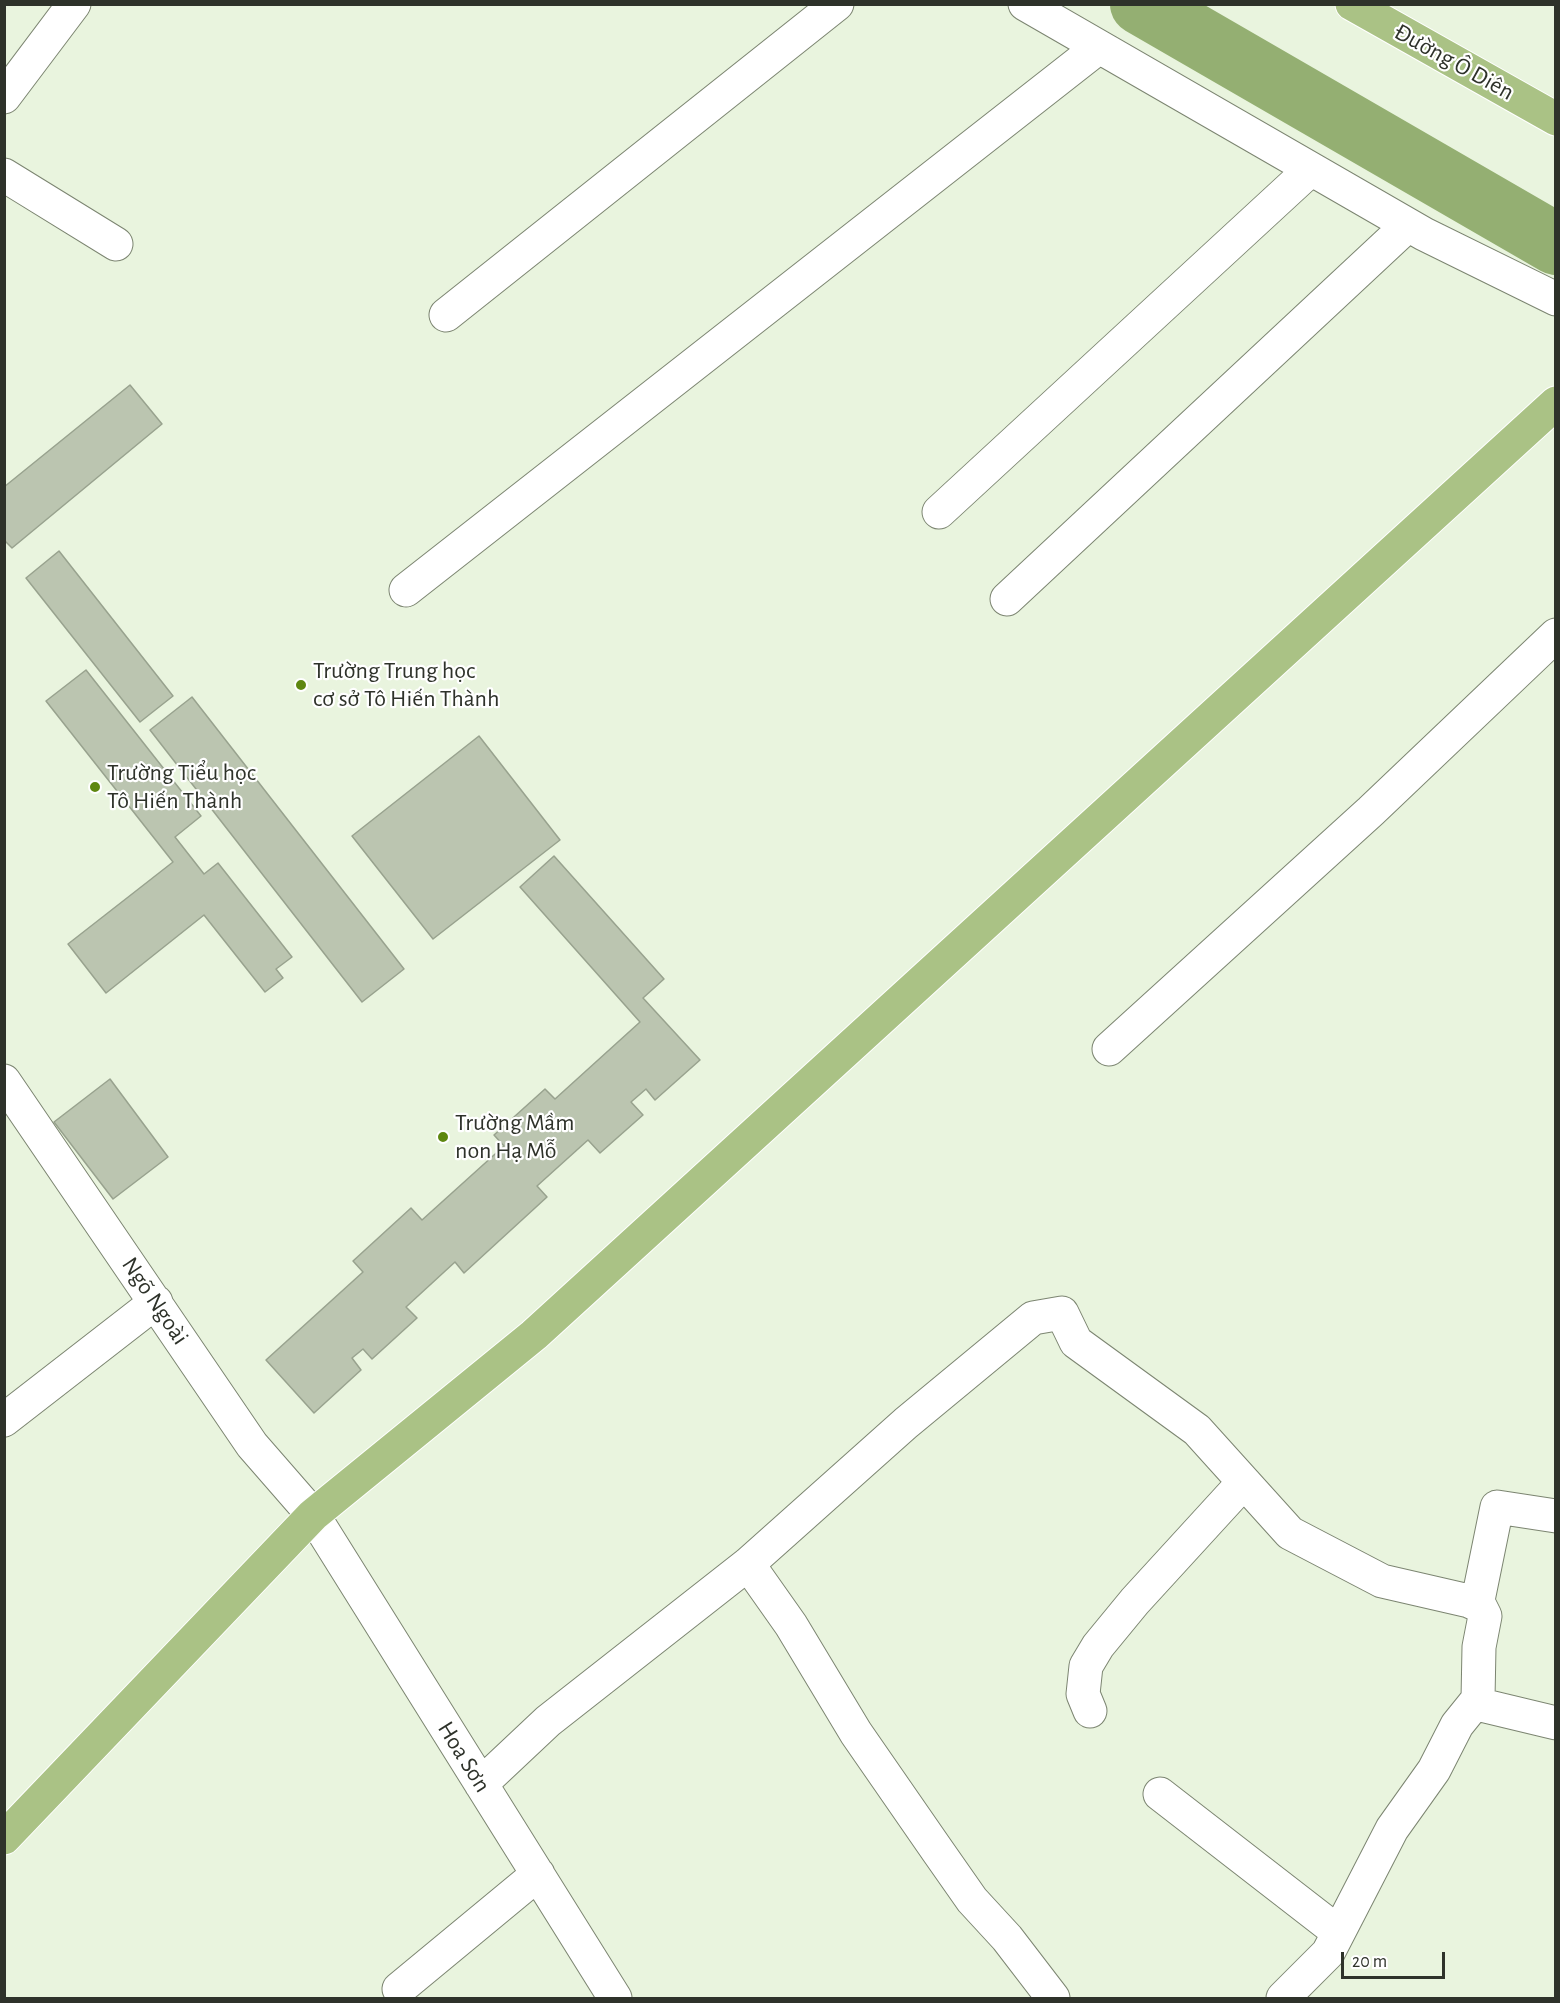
<!DOCTYPE html>
<html>
<head>
<meta charset="utf-8">
<style>
  body { margin:0 }
  #map { position:relative; width:1560px; height:2003px; overflow:hidden; background:#e9f4de; font-family:"Alegreya Sans",sans-serif }
  canvas { display:block }
  .frame { position:absolute; inset:0; border:6px solid #2e322a; pointer-events:none }
  .scale { position:absolute; left:1341px; top:1952px; width:104px; height:27px; box-sizing:border-box; border:3px solid #2e322a; border-top:0; padding-left:8px; font-size:18px; line-height:21px; white-space:nowrap; color:#2e322a; -webkit-text-stroke:4px #fff; paint-order:stroke }
</style>
</head>
<body>
<div id="map">
<canvas width="1560" height="2003"></canvas>
<div class="frame"></div>
<div class="scale">20 m</div>
</div>
<script>
const g = document.querySelector('canvas').getContext('2d');
g.lineJoin = 'round';
function trace(path, color, width, dash) {
  g.strokeStyle = color;
  g.lineWidth = width;
  g.lineCap = dash ? 'butt' : 'round';
  g.setLineDash(dash || []);
  g.stroke(path);
}
function paint(path, color) {
  g.fillStyle = color;
  g.fill(path, 'evenodd');
}
function write(font, color, halo, rows, align = 'center') {
  g.font = font + ' "Alegreya Sans",sans-serif';
  g.lineWidth = 4.5;
  g.setLineDash([]);
  g.textBaseline = 'middle';
  g.strokeStyle = halo;
  g.fillStyle = color;
  for (const [text, x, y, turn = 0] of rows) {
    g.save();
    g.translate(x, y);
    g.rotate((+turn || 0) * Math.PI / 180);
    g.textAlign = isNaN(turn) ? turn : align;
    if (halo) g.strokeText(text, 0, 0);
    g.fillText(text, 0, 0);
    g.restore();
  }
}
trace(new Path2D(`
  M 1141,4 L 1556,244`), '#94af72', 62);
const building = new Path2D(`
  M 130,385 L 162,424 L 12,548 L 4,540 L 4,487 Z
  M 59,551 L 173,696 L 140,722 L 26,578 Z
  M 86,670 L 201,816 L 175,837 L 204,874 L 218,863 L 292,957 L 276,969 L 283,978 L 265,992 L 204,915 L 106,993 L 68,944 L 173,862 L 46,701 Z
  M 192,697 L 404,969 L 362,1002 L 150,730 Z
  M 479,736 L 560,840 L 433,939 L 352,836 Z
  M 554,856 L 664,979 L 643,998 L 700,1060 L 655,1100 L 646,1089 L 631,1102 L 643,1115 L 600,1153 L 588,1140 L 537,1186 L 547,1197 L 464,1273 L 455,1262 L 406,1307 L 417,1318 L 372,1359 L 363,1349 L 352,1358 L 361,1370 L 314,1413 L 266,1360 L 363,1272 L 353,1261 L 411,1208 L 422,1220 L 504,1146 L 494,1135 L 545,1089 L 555,1099 L 640,1022 L 520,887 Z
  M 110,1079 L 168,1157 L 113,1199 L 54,1122 Z`);
paint(building, '#bbc5b0');
trace(building, '#98a28e', 1.5);
const minor = new Path2D(`
  M 1025,4 L 1424,234 L 1556,299
  M 4,97 L 74,4
  M 4,175 L 116,244
  M 446,315 L 837,4
  M 939,512 L 1311,169
  M 406,590 L 1099,47
  M 1007,599 L 1408,225
  M 1109,1049 L 1371,811 L 1556,635
  M 4,1081 L 252,1445 L 313,1515 L 615,1998
  M 4,1420 L 156,1302
  M 748,1564 L 791,1625 L 856,1733 L 937,1850 L 972,1900 L 1007,1938 L 1053,1998
  M 1477,1605 L 1497,1507 L 1556,1516
  M 1090,1711 L 1083,1694 L 1086,1666 L 1098,1646 L 1135,1601 L 1243,1483
  M 481,1784 L 548,1721 L 748,1564 L 906,1423 L 1033,1318 L 1062,1313 L 1076,1342 L 1197,1430 L 1290,1533 L 1382,1581 L 1469,1601 L 1480,1606 L 1485,1616 L 1479,1647 L 1478,1699 L 1481,1705 L 1556,1723
  M 1160,1794 L 1338,1932
  M 399,1989 L 538,1874
  M 1283,1998 L 1328,1953 L 1392,1829 L 1434,1770 L 1457,1725 L 1478,1699`);
const major = new Path2D(`
  M 1352,4 L 1556,119
  M 4,1838 L 313,1515 L 534,1335 L 1556,403`);
trace(minor, '#7c8571', 35);
trace(major, '#fff', 35);
trace(minor, '#fff', 33);
trace(major, '#aac285', 33);
for (const [x, y, r, color] of [
  [301,685,6,"#5e8710"],
  [95,787,6,"#5e8710"],
  [443,1137,6,"#5e8710"]
]) {
  const dot = new Path2D();
  dot.arc(x, y, r, 0, 2 * Math.PI);
  g.fillStyle = color;
  g.fill(dot);
  trace(dot, '#fff', 2);
}
write('24px', '#2e322a', '#fff', [
  ["Đường Ô Diên",1454,62,29],
  ["Ngõ Ngoài",155,1301,56],
  ["Hoa Sơn",464,1757,58]
]);
write('24px', '#2e322a', '#fff', [
  ["Trường Trung học",313,671],
  ["cơ sở Tô Hiến Thành",313,699],
  ["Trường Tiểu học",107,773],
  ["Tô Hiến Thành",107,801],
  ["Trường Mầm",455,1123],
  ["non Hạ Mỗ",455,1151]
], 'left');
</script>
</body>
</html>
